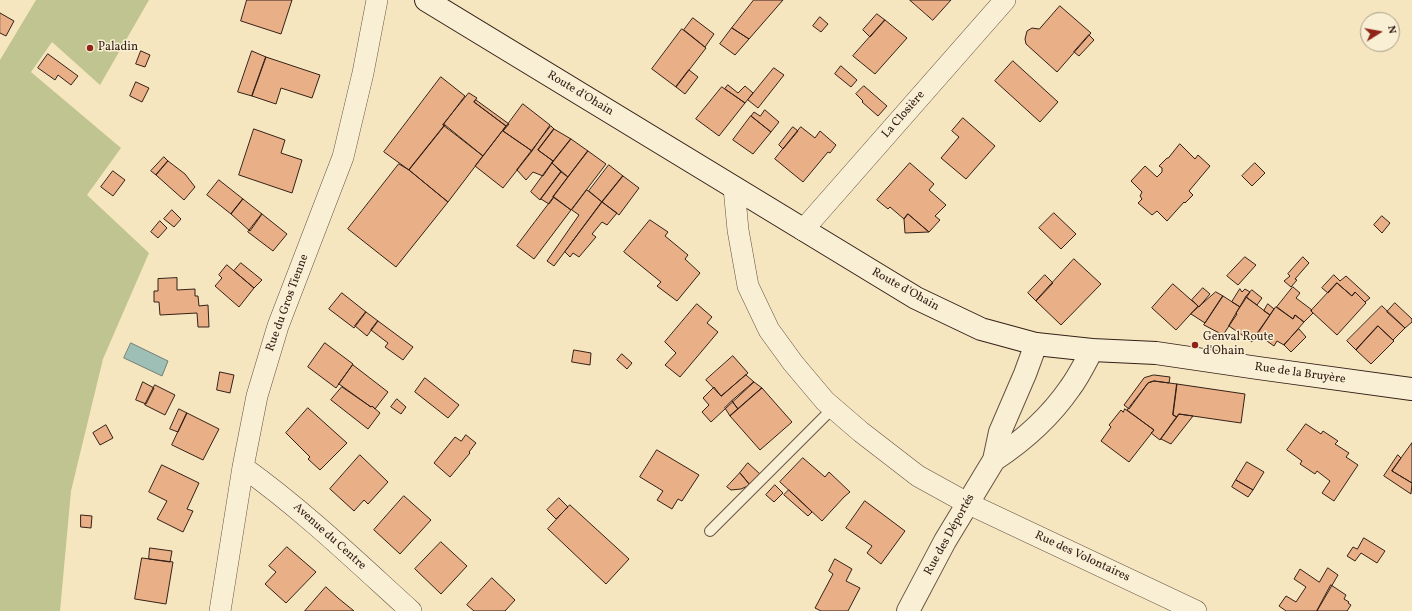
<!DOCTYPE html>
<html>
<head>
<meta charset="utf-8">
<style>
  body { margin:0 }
  #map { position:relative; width:1412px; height:611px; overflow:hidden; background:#f6e6bf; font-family:Vollkorn,serif }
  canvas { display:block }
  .north { position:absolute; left:1360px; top:12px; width:40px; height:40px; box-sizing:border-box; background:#f9efd5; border:1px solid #aa9c89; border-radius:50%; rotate:79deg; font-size:11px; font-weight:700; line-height:16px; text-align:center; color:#342017 }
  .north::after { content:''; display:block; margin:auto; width:14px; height:18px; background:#8f2418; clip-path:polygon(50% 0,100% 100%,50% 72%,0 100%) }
</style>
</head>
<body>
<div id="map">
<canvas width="1412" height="611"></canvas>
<div class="north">N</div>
</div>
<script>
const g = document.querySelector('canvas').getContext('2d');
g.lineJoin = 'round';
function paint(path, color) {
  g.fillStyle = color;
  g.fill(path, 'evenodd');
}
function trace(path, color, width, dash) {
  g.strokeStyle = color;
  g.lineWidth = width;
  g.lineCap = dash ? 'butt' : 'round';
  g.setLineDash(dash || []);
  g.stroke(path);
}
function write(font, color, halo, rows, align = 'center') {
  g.font = font + ' Vollkorn,serif';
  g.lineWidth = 3;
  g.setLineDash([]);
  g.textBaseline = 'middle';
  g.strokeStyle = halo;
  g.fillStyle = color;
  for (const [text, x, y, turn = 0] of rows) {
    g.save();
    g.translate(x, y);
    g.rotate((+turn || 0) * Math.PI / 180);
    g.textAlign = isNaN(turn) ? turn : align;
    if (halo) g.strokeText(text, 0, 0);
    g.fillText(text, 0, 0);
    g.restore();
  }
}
paint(new Path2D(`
  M 36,0 L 149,0 L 100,85 L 52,42 L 31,72 L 121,148 L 87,195 L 149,253 L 103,359 L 71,491 L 60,611 L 0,611 L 0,60 Z`), '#c0c490');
const water = new Path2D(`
  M 131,343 L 168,361 L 162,376 L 124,358 Z`);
paint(water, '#9dbfb5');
trace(water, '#737f76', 1);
const building = new Path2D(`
  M 247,0 L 292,0 L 281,34 L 241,21 Z
  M 754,0 L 783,0 L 749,39 L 732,28 Z
  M 910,0 L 951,0 L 933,20 Z
  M 1060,6 L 1091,33 L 1057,72 L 1026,44 L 1025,39 L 1027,31 L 1032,28 L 1039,29 Z
  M 0,13 L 14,21 L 6,36 L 0,33 Z
  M 877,14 L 885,20 L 870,37 L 863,30 Z
  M 820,17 L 828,24 L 821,32 L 813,26 Z
  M 693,18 L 714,34 L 705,47 L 684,30 Z
  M 885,20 L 907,38 L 875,74 L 853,56 Z
  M 732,28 L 749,39 L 735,55 L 720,44 Z
  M 682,29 L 706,48 L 676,87 L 652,69 Z
  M 1089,35 L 1094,40 L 1079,56 L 1074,52 Z
  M 141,51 L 150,55 L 145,67 L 136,64 Z
  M 252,51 L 266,57 L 252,96 L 238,92 Z
  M 48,54 L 78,76 L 71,85 L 58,75 L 55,80 L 38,68 Z
  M 266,57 L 320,75 L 312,98 L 281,88 L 276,104 L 252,96 Z
  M 1013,61 L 1058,102 L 1040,122 L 995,81 Z
  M 841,66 L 857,80 L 851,87 L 835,74 Z
  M 774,68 L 784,75 L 758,108 L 748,100 Z
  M 689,70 L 698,77 L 685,94 L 676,87 Z
  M 441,77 L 465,96 L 443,125 L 445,125 L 409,170 L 384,152 Z
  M 136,82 L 149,88 L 142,102 L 130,96 Z
  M 728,85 L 738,93 L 745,86 L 753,93 L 745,103 L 725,89 Z
  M 864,86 L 887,106 L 878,116 L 862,102 L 863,101 L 856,94 Z
  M 722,87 L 745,103 L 719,136 L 696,119 Z
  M 469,93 L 477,98 L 474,102 L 506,126 L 483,156 L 443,125 Z
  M 476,100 L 509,124 L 503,131 L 532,151 L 503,188 L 475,166 L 506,126 L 474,102 Z
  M 523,104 L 550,125 L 532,151 L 503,131 Z
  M 765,110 L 779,122 L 771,132 L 751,116 L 754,112 L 760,116 Z
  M 751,116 L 771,132 L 753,154 L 733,140 Z
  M 963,118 L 995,146 L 966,179 L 941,158 L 959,137 L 952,131 Z
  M 445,125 L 483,156 L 448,202 L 409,170 Z
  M 551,126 L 554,129 L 538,150 L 553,161 L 552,163 L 543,176 L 533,172 L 526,180 L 517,170 Z
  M 793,127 L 798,131 L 783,149 L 779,145 Z
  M 801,127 L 815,138 L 820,131 L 836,145 L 830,153 L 828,152 L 803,182 L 775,159 Z
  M 254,129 L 285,140 L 281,153 L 302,160 L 292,193 L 239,175 Z
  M 554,129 L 571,139 L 552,163 L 553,161 L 538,150 Z
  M 571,139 L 588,151 L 568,177 L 552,163 Z
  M 1180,144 L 1195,159 L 1198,155 L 1210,166 L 1189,191 L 1193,195 L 1185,203 L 1184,202 L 1167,221 L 1157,211 L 1152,215 L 1138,203 L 1142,199 L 1140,196 L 1142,192 L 1131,181 L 1145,166 L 1157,177 L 1162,172 L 1162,168 L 1159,166 L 1167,158 L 1168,158 Z
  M 588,151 L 606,164 L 571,210 L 553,197 Z
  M 164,157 L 168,161 L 156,175 L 151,171 Z
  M 168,161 L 185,174 L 195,187 L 184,200 L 156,175 Z
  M 552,163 L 561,172 L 540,200 L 531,192 Z
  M 910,163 L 934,184 L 929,190 L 946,205 L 935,216 L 940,220 L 929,232 L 908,214 L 904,219 L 890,207 L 888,209 L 877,200 Z
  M 1255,163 L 1265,173 L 1252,186 L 1242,176 Z
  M 399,164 L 409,170 L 448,202 L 396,267 L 348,229 Z
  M 609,165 L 623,176 L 602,202 L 589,191 Z
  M 113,171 L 125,180 L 113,196 L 101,187 Z
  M 561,172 L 568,177 L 553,197 L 554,197 L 549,204 L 541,199 Z
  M 623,176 L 639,188 L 619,215 L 602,202 Z
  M 219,180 L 243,199 L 231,214 L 207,195 Z
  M 587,190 L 602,202 L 554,266 L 547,261 L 579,215 L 572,210 Z
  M 554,197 L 571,210 L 534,259 L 517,246 Z
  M 243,199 L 262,214 L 250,231 L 231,214 Z
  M 602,202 L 617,213 L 607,225 L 602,222 L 592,234 L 596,237 L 579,257 L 573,253 L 570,257 L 565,252 Z
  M 172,210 L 181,219 L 174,227 L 164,219 Z
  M 1054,213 L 1076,234 L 1061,249 L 1039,228 Z
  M 262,214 L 287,234 L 273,251 L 248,232 Z
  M 908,214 L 929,232 L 905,233 L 904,219 Z
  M 1382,216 L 1390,223 L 1382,233 L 1374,225 Z
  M 650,220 L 668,232 L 665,236 L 688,255 L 685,259 L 700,273 L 677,301 L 657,286 L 661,282 L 624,252 Z
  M 160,221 L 167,228 L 158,238 L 151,232 Z
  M 1245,257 L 1256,265 L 1238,285 L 1227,276 Z
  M 1303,257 L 1309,263 L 1295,279 L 1297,280 L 1291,287 L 1284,281 L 1290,276 L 1288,274 Z
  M 1074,259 L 1101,284 L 1061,325 L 1036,301 Z
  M 241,263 L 262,280 L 254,288 L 234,271 Z
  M 227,265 L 254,288 L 239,307 L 215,286 L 222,278 L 219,275 Z
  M 1045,275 L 1053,283 L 1036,301 L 1028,293 Z
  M 1334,275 L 1340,281 L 1346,276 L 1370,298 L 1365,302 L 1355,292 L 1352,296 L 1337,283 L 1328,293 L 1322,288 Z
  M 177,278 L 177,290 L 195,289 L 195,296 L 198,296 L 199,306 L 208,305 L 209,327 L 198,327 L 197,313 L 160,315 L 159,302 L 154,302 L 154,291 L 158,291 L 158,279 Z
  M 1337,283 L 1352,296 L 1355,292 L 1366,303 L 1337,335 L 1311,311 Z
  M 1173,284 L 1198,306 L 1176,330 L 1152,308 Z
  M 1293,287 L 1300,293 L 1296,298 L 1312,310 L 1311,311 L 1313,313 L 1304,322 L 1295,315 L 1293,319 L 1277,307 Z
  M 1203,288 L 1210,294 L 1199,307 L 1192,300 Z
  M 1240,289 L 1242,292 L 1245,289 L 1250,292 L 1240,307 L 1232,302 Z
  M 1252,290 L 1262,298 L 1257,305 L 1246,297 Z
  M 1216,292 L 1223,296 L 1205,323 L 1191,314 Z
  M 342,293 L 366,312 L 354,328 L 329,309 Z
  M 1223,296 L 1240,307 L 1236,313 L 1237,314 L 1223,335 L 1204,325 Z
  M 1246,297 L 1270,315 L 1252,342 L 1229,326 Z
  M 1395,303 L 1412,319 L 1412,322 L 1405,328 L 1387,312 Z
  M 697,304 L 712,317 L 707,323 L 718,332 L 680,377 L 665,365 L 676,353 L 665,342 Z
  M 1268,304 L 1274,309 L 1270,315 L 1264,311 Z
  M 1382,306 L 1405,328 L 1393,340 L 1378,326 L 1356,350 L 1347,341 Z
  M 1276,307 L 1293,319 L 1295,315 L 1304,322 L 1284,345 L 1277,341 L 1274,346 L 1257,334 Z
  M 366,312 L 378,321 L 367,336 L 355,326 Z
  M 378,321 L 413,347 L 403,360 L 385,347 L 388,343 L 371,330 Z
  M 1378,326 L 1394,341 L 1371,364 L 1356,350 Z
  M 1299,329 L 1306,337 L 1291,352 L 1284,345 Z
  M 325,343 L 353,364 L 336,388 L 308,367 Z
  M 574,350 L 591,353 L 590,365 L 572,362 Z
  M 622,354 L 632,363 L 627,369 L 617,360 Z
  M 733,356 L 748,373 L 721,396 L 706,380 Z
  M 353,365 L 388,392 L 375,409 L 372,406 L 371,407 L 339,384 Z
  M 220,372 L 234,375 L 230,393 L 217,390 Z
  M 746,375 L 754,382 L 711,422 L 702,412 L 709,405 L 703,398 L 714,387 L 721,396 Z
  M 1154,375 L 1170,377 L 1169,383 L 1154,381 L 1148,383 L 1129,409 L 1124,405 L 1144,378 Z
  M 425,378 L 459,405 L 448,418 L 415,392 Z
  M 1154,381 L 1177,384 L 1173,415 L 1177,417 L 1160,440 L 1151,433 L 1154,430 L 1127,410 L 1148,383 Z
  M 143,382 L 154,388 L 146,404 L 136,400 Z
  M 754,382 L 762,388 L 738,409 L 732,401 Z
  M 1177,384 L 1245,394 L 1241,423 L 1179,414 L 1177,417 L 1173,415 Z
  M 155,385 L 175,395 L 165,415 L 145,405 Z
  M 342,387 L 371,407 L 372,406 L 380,413 L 368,429 L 331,400 Z
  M 762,388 L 792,422 L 760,450 L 730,416 Z
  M 397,399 L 406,407 L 401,414 L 391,407 Z
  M 732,401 L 738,409 L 730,416 L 725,408 Z
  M 308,408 L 347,443 L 320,470 L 308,459 L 310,457 L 286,433 Z
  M 179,409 L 187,413 L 178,432 L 170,429 Z
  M 1125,409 L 1154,430 L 1129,462 L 1101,441 L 1111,427 L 1109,425 L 1121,410 L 1123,412 Z
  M 187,413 L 219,429 L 203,460 L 172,445 Z
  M 1179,414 L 1193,416 L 1171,444 L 1161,439 Z
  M 1306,424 L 1321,434 L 1323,431 L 1338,441 L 1335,444 L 1349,453 L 1346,457 L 1358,465 L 1334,501 L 1322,493 L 1330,481 L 1317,471 L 1315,474 L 1300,464 L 1302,461 L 1287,450 Z
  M 106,425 L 113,438 L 100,445 L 93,433 Z
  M 466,435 L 476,443 L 469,452 L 470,453 L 450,477 L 434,463 L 455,437 L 461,441 Z
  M 1412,443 L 1412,483 L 1392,471 Z
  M 657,450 L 699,475 L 682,501 L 678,499 L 672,509 L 657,500 L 663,491 L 640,477 Z
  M 360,455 L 388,482 L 368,504 L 364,500 L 354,511 L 330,489 Z
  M 1398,455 L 1401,458 L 1392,471 L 1412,483 L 1411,494 L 1384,476 Z
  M 803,458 L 825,477 L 829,472 L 850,492 L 844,497 L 822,521 L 780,482 Z
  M 1247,462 L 1264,472 L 1253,490 L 1236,480 Z
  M 748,463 L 760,474 L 750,485 L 740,473 Z
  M 162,465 L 199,483 L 187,509 L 193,511 L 183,532 L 157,519 L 167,501 L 149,492 Z
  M 740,473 L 750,485 L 741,489 L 731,490 L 727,487 Z
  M 1236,480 L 1253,490 L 1248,497 L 1232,487 Z
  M 775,485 L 783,493 L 774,502 L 766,495 Z
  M 789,490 L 812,512 L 808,516 L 784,495 Z
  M 404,496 L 431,520 L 400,554 L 374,530 Z
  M 559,498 L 568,507 L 556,519 L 547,510 Z
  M 865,501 L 905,531 L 881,564 L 867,553 L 872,546 L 846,528 Z
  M 570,505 L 629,559 L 606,584 L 548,529 Z
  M 81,515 L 92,516 L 91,528 L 81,527 Z
  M 1364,538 L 1385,551 L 1377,563 L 1361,553 L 1355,561 L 1347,556 L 1353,547 L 1357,549 Z
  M 441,542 L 467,566 L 441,594 L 415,569 Z
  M 287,547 L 316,572 L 286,603 L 265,584 L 276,572 L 269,566 Z
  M 150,548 L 172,551 L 170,562 L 149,559 Z
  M 142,558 L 173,562 L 166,604 L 135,599 Z
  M 835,559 L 852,569 L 846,581 L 860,588 L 848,611 L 821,611 L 815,608 L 833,574 L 829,571 Z
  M 1328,568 L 1338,575 L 1317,611 L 1286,611 L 1279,606 L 1286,596 L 1296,602 L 1306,587 L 1294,579 L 1300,569 L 1319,582 Z
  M 492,578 L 515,600 L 505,611 L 474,611 L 467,605 Z
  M 1331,585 L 1346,595 L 1344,599 L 1349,602 L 1348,603 L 1351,605 L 1347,611 L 1317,611 Z
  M 326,587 L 338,598 L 354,611 L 305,611 Z`);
paint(building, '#e9af87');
trace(building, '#342017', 1);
const service = new Path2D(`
  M 710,531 L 833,408`);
const minor = new Path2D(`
  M 734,188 L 738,230 L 748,286 L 769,330 L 793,363 L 825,401 L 861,432 L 918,476 L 967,503 L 1196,611
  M 803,230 L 1005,0
  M 243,467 C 303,510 356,561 411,611
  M 220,611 L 243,467 L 257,396 L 278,326 L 343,157 L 363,73 L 377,0`);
const tertiary = new Path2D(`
  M 994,460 C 1023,441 1050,417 1070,388 C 1079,376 1085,363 1092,350
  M 908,611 L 945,541 L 994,460 L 1000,432 L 1025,374 L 1036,344`);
const secondary = new Path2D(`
  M 426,0 L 916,298 L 981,329 L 1036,344 L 1092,350 L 1156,353 L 1258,368 L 1412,389`);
trace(service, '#645241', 12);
trace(minor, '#645241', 22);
trace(tertiary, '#645241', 24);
trace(secondary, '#342017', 24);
trace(service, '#f9efd5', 10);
trace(minor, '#f9efd5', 21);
trace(tertiary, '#f9efd5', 22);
trace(secondary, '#f9efd5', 22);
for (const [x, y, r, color] of [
  [90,48,4,"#8f2418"],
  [1195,345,4,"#8f2418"]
]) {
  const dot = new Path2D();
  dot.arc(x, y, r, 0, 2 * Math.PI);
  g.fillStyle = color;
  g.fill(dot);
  trace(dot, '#f9efd5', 1.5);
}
write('12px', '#342017', '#f9efd5', [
  ["Paladin",98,48],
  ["Genval Route",1203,338],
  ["d'Ohain",1203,352]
], 'left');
write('12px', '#342017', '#f9efd5', [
  ["Route d'Ohain",580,94,31],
  ["La Closière",904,115,-49],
  ["Route d'Ohain",905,290,29],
  ["Rue du Gros Tienne",288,303,-70],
  ["Rue de la Bruyère",1300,374,8],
  ["Rue des Déportés",950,535,-61],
  ["Avenue du Centre",329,537,42],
  ["Rue des Volontaires",1082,557,25]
]);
</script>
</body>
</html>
